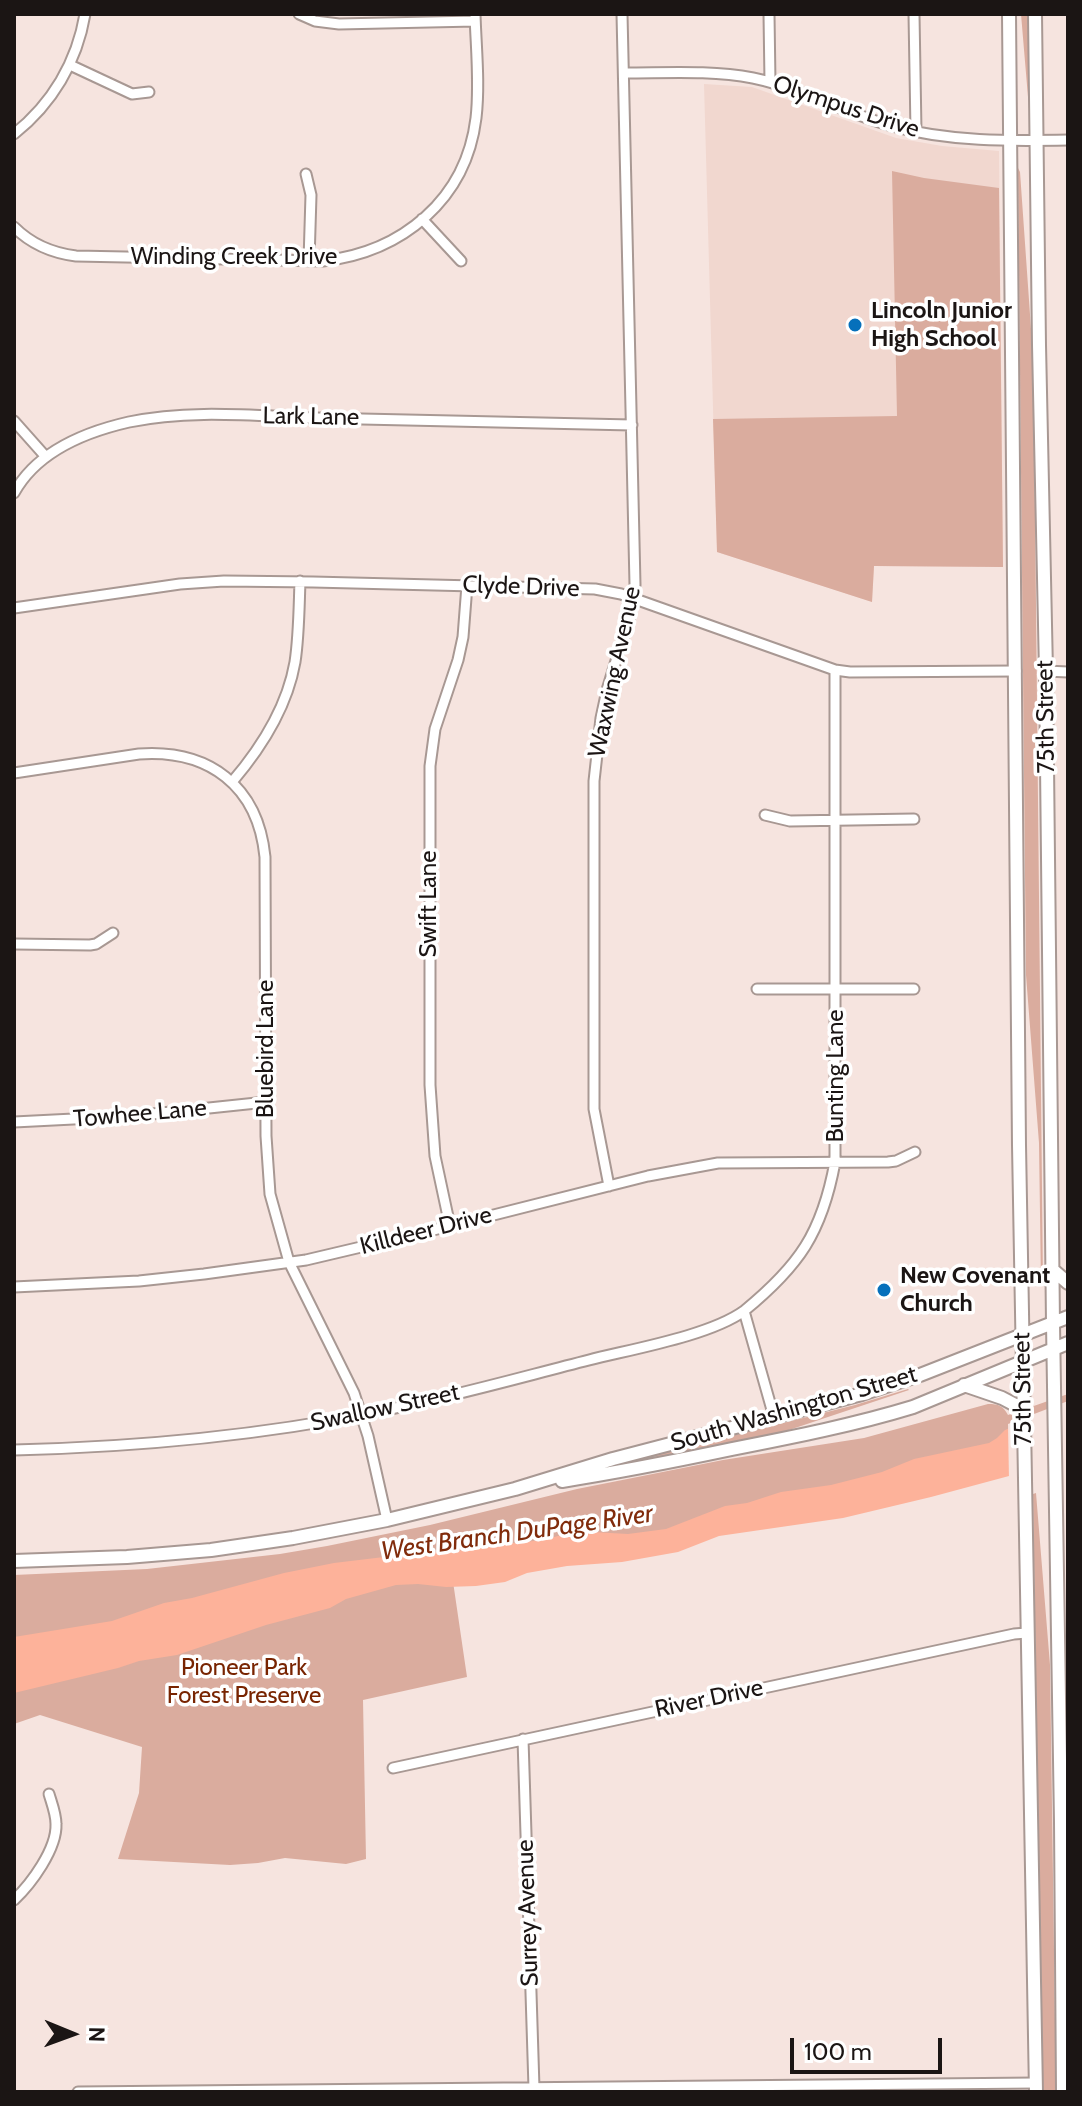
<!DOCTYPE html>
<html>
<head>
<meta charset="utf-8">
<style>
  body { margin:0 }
  #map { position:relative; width:1082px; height:2106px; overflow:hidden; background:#f6e4df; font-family:Cabin,sans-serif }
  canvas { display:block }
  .frame { position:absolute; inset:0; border:16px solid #1b1514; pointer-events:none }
  .north { position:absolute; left:32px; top:1994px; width:80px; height:80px; -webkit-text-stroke:6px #fff; paint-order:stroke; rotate:91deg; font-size:22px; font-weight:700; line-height:32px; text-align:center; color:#1b1514 }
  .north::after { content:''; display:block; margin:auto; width:28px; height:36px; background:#1b1514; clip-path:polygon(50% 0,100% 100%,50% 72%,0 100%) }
  .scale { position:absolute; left:790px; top:2038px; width:152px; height:36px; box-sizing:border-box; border:4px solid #1b1514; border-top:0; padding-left:10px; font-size:24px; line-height:28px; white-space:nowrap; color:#1b1514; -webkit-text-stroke:6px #fff; paint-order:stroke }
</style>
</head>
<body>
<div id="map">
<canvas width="1082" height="2106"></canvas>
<div class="frame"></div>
<div class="north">N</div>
<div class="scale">100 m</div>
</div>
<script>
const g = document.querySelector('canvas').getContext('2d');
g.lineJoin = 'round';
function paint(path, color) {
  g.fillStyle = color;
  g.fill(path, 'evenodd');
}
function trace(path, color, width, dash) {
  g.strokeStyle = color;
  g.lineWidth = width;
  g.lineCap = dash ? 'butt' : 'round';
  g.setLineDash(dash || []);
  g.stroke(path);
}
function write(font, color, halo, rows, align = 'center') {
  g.font = font + ' Cabin,sans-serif';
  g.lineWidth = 7;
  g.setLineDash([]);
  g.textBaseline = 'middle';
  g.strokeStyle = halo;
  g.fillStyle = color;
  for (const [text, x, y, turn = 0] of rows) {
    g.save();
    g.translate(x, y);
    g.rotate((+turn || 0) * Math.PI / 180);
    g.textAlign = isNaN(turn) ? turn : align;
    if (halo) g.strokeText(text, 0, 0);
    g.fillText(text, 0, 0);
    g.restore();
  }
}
paint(new Path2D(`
  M 704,84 L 752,87 L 896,138 L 942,146 L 999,151 L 1003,567 L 874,566 L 872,602 L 717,552 Z`), '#f1d7cf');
paint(new Path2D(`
  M 1021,14 L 1029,14 L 1031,108 L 1029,109 Z
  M 1018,168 L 1020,172 L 1032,343 L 1034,411 L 1043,1285 L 1041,1285 L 1039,1143 L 1026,975 Z
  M 892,171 L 924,178 L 999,188 L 1003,567 L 874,566 L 872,602 L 717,552 L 713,419 L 897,416 Z
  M 908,1389 L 909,1390 L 774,1435 L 656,1459 L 655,1455 L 855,1405 Z
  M 1068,1394 L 1068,1427 L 673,1540 L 451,1568 L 467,1677 L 363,1700 L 366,1859 L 346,1864 L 285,1858 L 258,1863 L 230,1865 L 118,1859 L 139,1793 L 142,1747 L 40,1715 L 14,1724 L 14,1575 L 147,1569 L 280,1554 L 327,1546 L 430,1525 L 577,1489 L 723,1460 L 864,1438 L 988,1404 C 999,1404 1003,1406 1008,1415 Z
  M 1036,1493 L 1050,1665 L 1056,2092 L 1042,2092 L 1033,1494 Z`), '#daac9e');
paint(new Path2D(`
  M 1068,1405 L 1068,1448 L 1009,1476 L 931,1497 L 843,1518 L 719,1536 L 678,1552 L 622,1562 L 567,1566 L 527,1573 L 505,1582 L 476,1586 L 446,1587 L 418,1584 L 396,1585 L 346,1599 L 330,1608 L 266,1625 L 177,1655 L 139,1661 L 118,1668 L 14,1693 L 14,1637 L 112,1621 L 164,1603 L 192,1598 L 284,1573 L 334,1563 L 409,1554 L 468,1550 L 503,1544 L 544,1540 L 575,1531 L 628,1534 L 666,1529 L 725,1506 L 747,1503 L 781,1492 L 831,1485 L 882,1472 L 914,1459 L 989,1443 L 997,1438 L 1005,1430 Z`), '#fdb29a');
paint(new Path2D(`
  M 1068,1401 L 1068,1453 L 1009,1480 L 1008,1424 Z`), '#f6e4df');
const minor = new Path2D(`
  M 299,14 L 315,21 L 339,24 L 475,21
  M 769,14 L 770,82
  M 914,14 L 916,131
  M 70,65 L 132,94 L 149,92
  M 625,73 C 667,73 711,70 753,78 C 801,88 844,113 892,126 C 949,142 1009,141 1068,140
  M 14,134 C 52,104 77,62 85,14
  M 306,174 L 311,195 L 309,261
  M 422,219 L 461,261
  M 14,227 C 31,244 52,253 76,256 L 323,261 C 402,252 466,200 476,118 C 480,84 476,48 475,14
  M 14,421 L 46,457
  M 14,493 C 37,451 85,432 129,422 C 190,409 255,416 317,418 C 422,420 527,423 632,425
  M 14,608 L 180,584 L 224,581 L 313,582 L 595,589 L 621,594 L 835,670 L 850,672 L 1016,671
  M 1046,671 L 1068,672
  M 14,773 L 139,754 C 209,749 258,786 265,857 L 266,1136 L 270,1194 L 289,1262 L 354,1393 L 368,1436 L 387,1520
  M 232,782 C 262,747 287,708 295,662 C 299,636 299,608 300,581
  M 765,815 L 790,821 L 914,819
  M 14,944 L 90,945 L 96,944 L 113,933
  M 757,989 L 914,989
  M 14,1122 L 133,1116 L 266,1102
  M 609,1186 L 594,1109 L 594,781 L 601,718 L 607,690 L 631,612 L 635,585 L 622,14
  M 450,1226 L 435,1156 L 430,1085 L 430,766 L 435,729 L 458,660 L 463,637 L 467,585
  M 14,1287 L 139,1281 L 204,1274 L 306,1260 L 450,1226 L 648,1176 L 718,1163 L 888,1162 L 896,1161 L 915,1152
  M 774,1417 L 744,1311 C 799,1266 822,1233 835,1162 L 835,670
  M 14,1450 C 136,1447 257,1436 376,1412 C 448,1398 518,1378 589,1360 C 632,1349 709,1336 744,1311
  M 523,1739 L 534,2088
  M 393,1768 L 1014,1634 L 1027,1633
  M 14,1900 C 31,1884 57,1849 56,1824 C 56,1814 52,1804 49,1794
  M 78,2092 L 1036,2083`);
const secondary = new Path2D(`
  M 1009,14 L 1019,1145 L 1036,2092
  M 1035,14 L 1039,345 L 1046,671 L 1053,1324 L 1061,1822 L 1063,2092
  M 1053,1270 L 1068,1283
  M 964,1385 L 1002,1398 L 1023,1409
  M 562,1481 C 619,1472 675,1461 732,1449 C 793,1437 854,1425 913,1407 L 1068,1343
  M 14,1561 L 127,1557 L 211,1550 L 293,1538 L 387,1520 L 515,1489 L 613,1459 L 862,1394 L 920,1375 L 1068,1317`);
trace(minor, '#a89893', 13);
trace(secondary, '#a89893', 16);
trace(minor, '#fff', 9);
trace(secondary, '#fff', 12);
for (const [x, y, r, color] of [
  [855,325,8,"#0670bb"],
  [884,1290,8,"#0670bb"]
]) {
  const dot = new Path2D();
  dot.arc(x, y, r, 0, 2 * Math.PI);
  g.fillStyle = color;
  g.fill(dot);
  trace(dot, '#fff', 3);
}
write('24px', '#1b1514', '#fff', [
  ["Olympus Drive",846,107,18],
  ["Winding Creek Drive",234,257],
  ["Lark Lane",311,417,1],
  ["Clyde Drive",521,587,2],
  ["Waxwing Avenue",615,672,-78],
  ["75th Street",1046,717,-91],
  ["Swift Lane",429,904,-90],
  ["Bluebird Lane",266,1049,-90],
  ["Bunting Lane",836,1076,-90],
  ["Towhee Lane",140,1114,-5],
  ["Killdeer Drive",426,1231,-14],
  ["75th Street",1023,1389,-91],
  ["Swallow Street",385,1408,-12],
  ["South Washington Street",794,1409,-16],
  ["River Drive",709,1699,-12],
  ["Surrey Avenue",528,1913,-92]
]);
write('bold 24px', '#1b1514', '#fff', [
  ["Lincoln Junior",871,311],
  ["High School",871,339],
  ["New Covenant",900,1276],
  ["Church",900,1304]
], 'left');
write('24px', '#782401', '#fff', [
  ["Pioneer Park",244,1668],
  ["Forest Preserve",244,1696]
]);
write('italic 26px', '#812c0c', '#fff', [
  ["West Branch DuPage River",517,1533,-8]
]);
</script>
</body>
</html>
